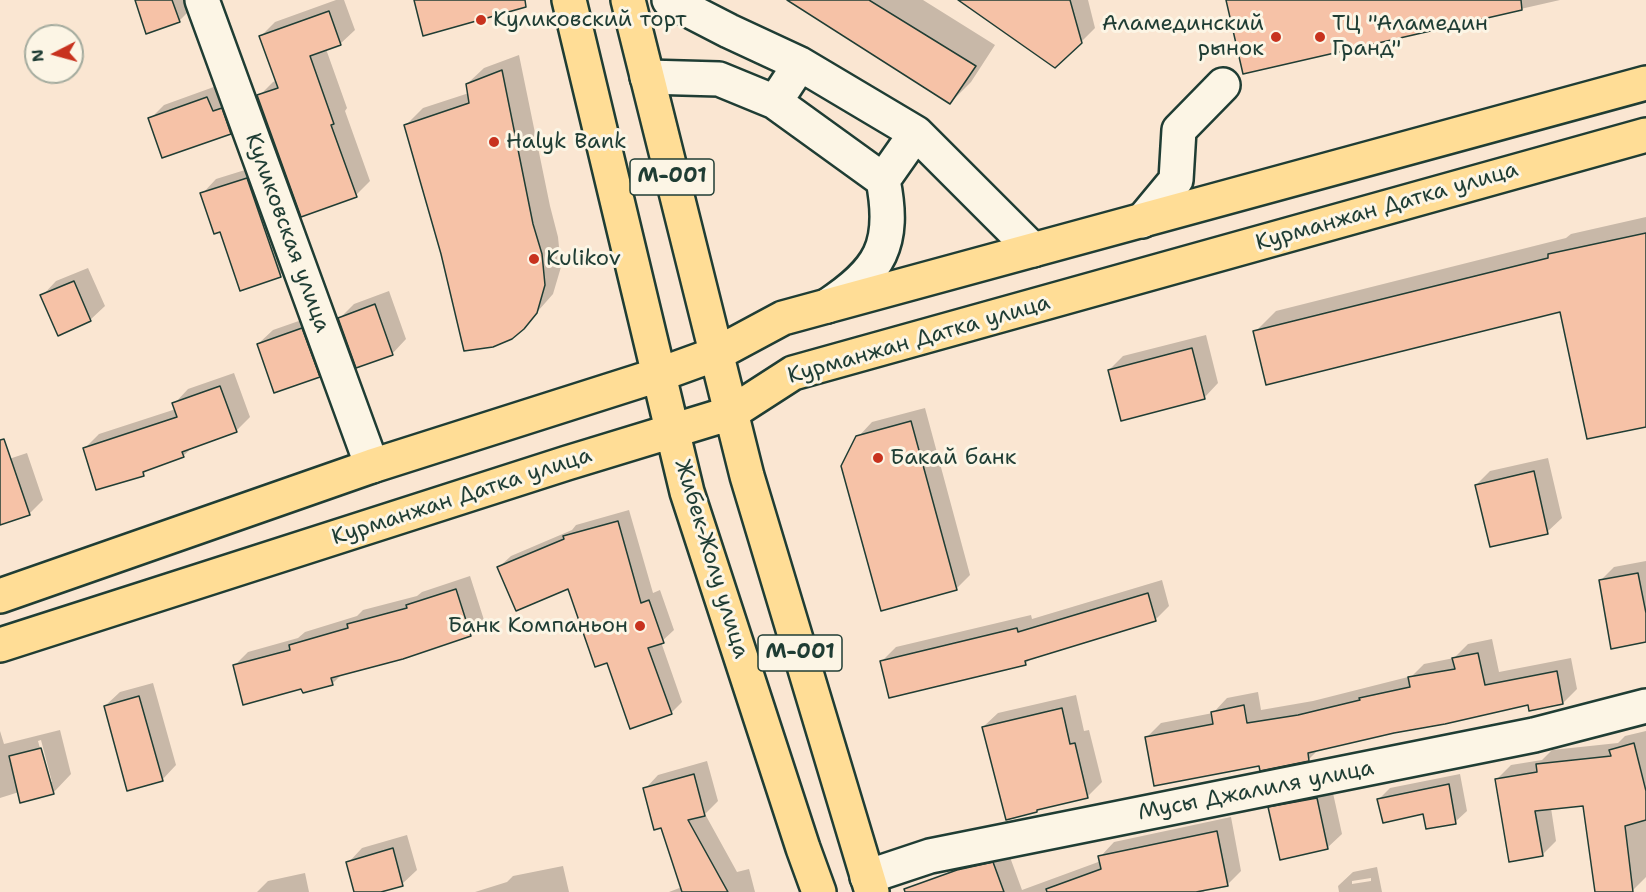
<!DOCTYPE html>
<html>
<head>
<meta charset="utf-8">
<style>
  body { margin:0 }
  #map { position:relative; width:1646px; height:892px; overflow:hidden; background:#fae6d2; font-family:"Shantell Sans",sans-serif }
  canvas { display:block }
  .north { position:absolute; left:24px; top:24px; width:60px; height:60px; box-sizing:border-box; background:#fcf5e5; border:2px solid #a4ab9e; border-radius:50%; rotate:264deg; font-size:16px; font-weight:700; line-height:24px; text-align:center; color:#1f3d34 }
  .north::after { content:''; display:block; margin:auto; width:21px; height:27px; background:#c8321e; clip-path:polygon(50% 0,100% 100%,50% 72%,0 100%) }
</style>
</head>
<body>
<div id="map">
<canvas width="1646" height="892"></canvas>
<div class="north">N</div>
</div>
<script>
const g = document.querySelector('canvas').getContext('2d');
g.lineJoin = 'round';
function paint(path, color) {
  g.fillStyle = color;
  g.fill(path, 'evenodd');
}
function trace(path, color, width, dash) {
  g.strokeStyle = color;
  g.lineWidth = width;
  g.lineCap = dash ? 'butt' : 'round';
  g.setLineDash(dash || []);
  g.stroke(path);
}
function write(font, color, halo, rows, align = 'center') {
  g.font = font + ' "Shantell Sans",sans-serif';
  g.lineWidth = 6;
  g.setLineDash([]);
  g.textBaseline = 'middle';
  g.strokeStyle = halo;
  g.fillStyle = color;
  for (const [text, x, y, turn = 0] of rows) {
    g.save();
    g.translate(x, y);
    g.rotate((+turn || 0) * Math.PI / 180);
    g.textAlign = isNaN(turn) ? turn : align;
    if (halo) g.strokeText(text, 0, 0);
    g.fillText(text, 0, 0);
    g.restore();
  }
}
paint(new Path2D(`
  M 136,0 L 191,0 L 193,7 L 179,21 Z
  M 336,0 L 344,0 L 355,30 L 340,44 L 326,49 L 347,108 L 345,111 L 370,181 L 356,195 L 259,96 L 273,82 L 277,80 L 261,36 L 275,22 Z
  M 819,0 L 923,0 L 995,45 L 971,82 L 950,103 Z
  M 972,0 L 1088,0 L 1095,28 L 1081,42 Z
  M 1228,0 L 1560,0 L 1244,72 Z
  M 519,55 L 550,206 L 558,237 L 561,267 L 553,294 L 523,328 L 443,254 L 406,125 L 423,108 L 469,93 L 467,84 L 484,68 Z
  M 222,84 L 244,118 L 230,132 L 150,119 L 164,105 Z
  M 261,165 L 295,261 L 280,275 L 221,230 L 202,194 L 216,179 Z
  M 1646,217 L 1646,425 L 1561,310 L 1255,332 L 1276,311 L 1566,238 L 1571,234 Z
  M 88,268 L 105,306 L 90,320 L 42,296 L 56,281 Z
  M 389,291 L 406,339 L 392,354 L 340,318 L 354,304 Z
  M 316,315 L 333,361 L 319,376 L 258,344 L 273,330 Z
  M 1206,335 L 1218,383 L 1204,398 L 1109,370 L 1123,356 Z
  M 234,373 L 250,417 L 236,431 L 193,447 L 183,456 L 150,468 L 143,474 L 85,448 L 99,434 L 176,409 L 174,404 L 188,389 Z
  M 925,408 L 970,575 L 956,589 L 858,437 L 872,422 Z
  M 27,453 L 43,500 L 29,514 L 0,524 L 0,462 Z
  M 1548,458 L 1562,518 L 1547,532 L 1476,485 L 1490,471 Z
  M 629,510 L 653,593 L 660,590 L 674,630 L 661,642 L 682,702 L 671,713 L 608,661 L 569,587 L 499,567 L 511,556 L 572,530 L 576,525 Z
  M 1646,561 L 1646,640 L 1600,581 L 1614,567 Z
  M 470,576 L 484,620 L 470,635 L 343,673 L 332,684 L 303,687 L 234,666 L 248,652 L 298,638 L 305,632 L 357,616 L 363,610 L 417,596 L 422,592 Z
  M 1162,580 L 1169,606 L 1155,620 L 1032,657 L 1025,664 L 882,661 L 896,647 L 1031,615 L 1032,619 Z
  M 1492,639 L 1499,672 L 1571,658 L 1577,689 L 1563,703 L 1529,703 L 1394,732 L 1319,749 L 1308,760 L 1260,764 L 1147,737 L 1161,723 L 1213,713 L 1227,698 L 1258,692 L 1261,710 L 1313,701 L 1412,676 L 1424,664 L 1454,658 L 1468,644 Z
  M 153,683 L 176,765 L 162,780 L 105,706 L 120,692 Z
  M 1076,695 L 1084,731 L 1089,730 L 1102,782 L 1088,796 L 983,727 L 998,713 Z
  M 60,730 L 71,774 L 53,793 L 19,792 L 0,798 L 0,731 L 4,744 ZM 41,740 L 52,782 L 49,782 L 38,741 Z
  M 1646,731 L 1646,877 L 1633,890 L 1597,892 L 1585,804 L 1551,808 L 1556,841 L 1542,855 L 1497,779 L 1511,765 L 1542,760 L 1552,750 L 1618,743 L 1625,736 Z
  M 707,761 L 718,801 L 705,814 L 737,872 L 749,869 L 755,892 L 669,892 L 682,887 L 662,826 L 645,789 L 658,775 Z
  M 1460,774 L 1467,811 L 1455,822 L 1379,799 L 1390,788 Z
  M 1331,784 L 1342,834 L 1327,848 L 1270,808 L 1284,794 Z
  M 1231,817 L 1241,871 L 1227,885 L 1203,889 L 1204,892 L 952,892 L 945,875 L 959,861 L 1007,849 L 1022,890 L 1101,861 L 1100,857 L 1114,842 Z
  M 407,835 L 417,870 L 402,884 L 376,892 L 356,892 L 348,863 L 362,848 Z
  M 563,866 L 569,892 L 475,892 L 507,882 L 513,876 Z
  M 1377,867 L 1382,892 L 1339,892 L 1338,886 L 1353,872 ZM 1371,878 L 1371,881 L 1352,884 L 1352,881 Z
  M 305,873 L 309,892 L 257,892 L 268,881 Z`), '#0003');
const building = new Path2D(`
  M 135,0 L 172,0 L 180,22 L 146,34 Z
  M 414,0 L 525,0 L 526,7 L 423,36 Z
  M 787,0 L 869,0 L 976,66 L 950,104 Z
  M 958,0 L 1070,0 L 1082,43 L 1055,68 Z
  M 1226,0 L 1521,0 L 1522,10 L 1243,74 Z
  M 329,11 L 341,45 L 310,56 L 334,124 L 331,125 L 357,197 L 301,217 L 257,95 L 278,88 L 259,36 Z
  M 502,70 L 533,224 L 542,254 L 545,285 L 537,313 L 524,329 L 512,339 L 493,347 L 464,351 L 441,254 L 404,125 L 469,103 L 466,84 Z
  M 207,97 L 213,111 L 222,108 L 231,134 L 162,158 L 148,118 Z
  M 247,178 L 281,277 L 240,291 L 220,232 L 214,234 L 200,193 Z
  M 1646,233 L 1646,427 L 1587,439 L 1560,312 L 1266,385 L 1253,331 L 1548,258 L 1548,254 Z
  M 74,281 L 91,321 L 58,336 L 40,295 Z
  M 375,304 L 393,355 L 356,368 L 338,318 Z
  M 302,328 L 320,377 L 274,393 L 257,344 Z
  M 1192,348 L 1205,399 L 1121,421 L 1108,370 Z
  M 220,386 L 237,432 L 182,452 L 184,457 L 143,472 L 144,476 L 96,490 L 83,448 L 177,417 L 172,403 Z
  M 911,421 L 957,590 L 881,611 L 841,466 L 856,436 Z
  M 4,439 L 30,515 L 0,525 L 0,440 Z
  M 1534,471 L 1548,534 L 1490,547 L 1475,485 Z
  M 618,521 L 641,603 L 649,600 L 664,643 L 648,648 L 672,714 L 630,729 L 607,663 L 595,667 L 568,589 L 516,611 L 497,567 L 564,539 L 563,536 Z
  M 1638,573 L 1646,613 L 1646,642 L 1611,649 L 1599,580 Z
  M 456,589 L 471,636 L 403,659 L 331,678 L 333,685 L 303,693 L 301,689 L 243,705 L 233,665 L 290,650 L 289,645 L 348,628 L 347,624 L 407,608 L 406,605 Z
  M 1148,593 L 1156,621 L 1025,661 L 1026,665 L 889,698 L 880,661 L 1017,628 L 1018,632 Z
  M 1478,653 L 1485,685 L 1557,671 L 1563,704 L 1529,711 L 1528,705 L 1445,724 L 1394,733 L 1308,753 L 1309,761 L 1260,771 L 1259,766 L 1154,786 L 1145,737 L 1213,724 L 1211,712 L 1244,705 L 1247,723 L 1298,715 L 1360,700 L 1359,698 L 1410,687 L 1408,677 L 1455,669 L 1452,658 Z
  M 139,696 L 163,781 L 127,791 L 104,706 Z
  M 1062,708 L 1070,744 L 1075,743 L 1088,798 L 1037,810 L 1037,812 L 1006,820 L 982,727 Z
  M 1634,743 L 1646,791 L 1646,820 L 1625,826 L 1633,892 L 1595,892 L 1583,806 L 1535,811 L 1543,856 L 1509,862 L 1495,779 L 1537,772 L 1536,764 L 1611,756 L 1609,750 Z
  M 41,748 L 54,794 L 20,803 L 9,756 Z
  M 694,774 L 705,816 L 688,820 L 728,892 L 682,892 L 661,828 L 654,830 L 643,788 Z
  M 1449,784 L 1456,824 L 1426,829 L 1423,814 L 1383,823 L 1377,799 Z
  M 1317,798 L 1328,849 L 1280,860 L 1268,807 Z
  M 1217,831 L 1228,886 L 1196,892 L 1047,892 L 1046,889 L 1101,869 L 1098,856 Z
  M 393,848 L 403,886 L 381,892 L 354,892 L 346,862 Z
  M 993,862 L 1004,892 L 905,892 L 904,889 L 957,870 Z`);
paint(building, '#f6c2a7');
trace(building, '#1f3d34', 1.5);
const minor = new Path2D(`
  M 202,0 L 372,466
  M 669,0 L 729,31 L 800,64 L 916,133 L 1033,250
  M 800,64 L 775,102 L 883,180 L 916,133
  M 647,77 L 719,79 L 775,102
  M 1142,221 L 1176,180 L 1179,130 L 1223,85
  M 827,306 C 880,271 896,245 883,180
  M 867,877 L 930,856 L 1534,735 L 1646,706`);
const major = new Path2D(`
  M 569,0 L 687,492 L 803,848 L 819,892
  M 628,0 L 747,476 L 872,892
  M 0,596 L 372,466 L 658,375 L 716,354 L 783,318 L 1646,83
  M 0,645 L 567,463 L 731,413 L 793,373 L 1646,135`);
trace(minor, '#1f3d34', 38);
trace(major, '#1f3d34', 38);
trace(minor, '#fcf5e5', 33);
trace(major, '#ffdd96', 33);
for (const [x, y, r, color] of [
  [481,20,6,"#c8321e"],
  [1276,37,6,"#c8321e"],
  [1320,37,6,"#c8321e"],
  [494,142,6,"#c8321e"],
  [534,259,6,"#c8321e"],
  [878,458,6,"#c8321e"],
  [640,626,6,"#c8321e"]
]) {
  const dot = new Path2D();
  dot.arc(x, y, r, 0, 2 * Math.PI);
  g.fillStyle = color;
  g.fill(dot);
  trace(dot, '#fcf5e5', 2);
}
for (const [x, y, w] of [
  [672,177,84],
  [800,653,84]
]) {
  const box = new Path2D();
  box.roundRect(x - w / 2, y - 18, w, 36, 4.5);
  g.fillStyle = '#fcf5e5';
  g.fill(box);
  trace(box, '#1f3d34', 1.5);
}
write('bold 21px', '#1f3d34', null, [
  ["М-001",672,177],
  ["М-001",800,653]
]);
write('22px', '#1f3d34', '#fcf5e5', [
  ["Куликовский торт",493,20],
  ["Аламединский",1264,24,"right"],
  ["рынок",1264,49,"right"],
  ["ТЦ \"Аламедин",1332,24],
  ["Гранд\"",1332,49],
  ["Halyk Bank",506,142],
  ["Kulikov",546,259],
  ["Бакай банк",890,458],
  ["Банк Компаньон",628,626,"right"]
], 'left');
write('22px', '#1f3d34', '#fcf5e5', [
  ["Курманжан Датка улица",1387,207,-16],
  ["Куликовская улица",287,233,70],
  ["Курманжан Датка улица",919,340,-16],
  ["Курманжан Датка улица",462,497,-18],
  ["Жибек-Жолу улица",711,559,73],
  ["Мусы Джалиля улица",1256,791,-11]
]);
</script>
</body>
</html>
